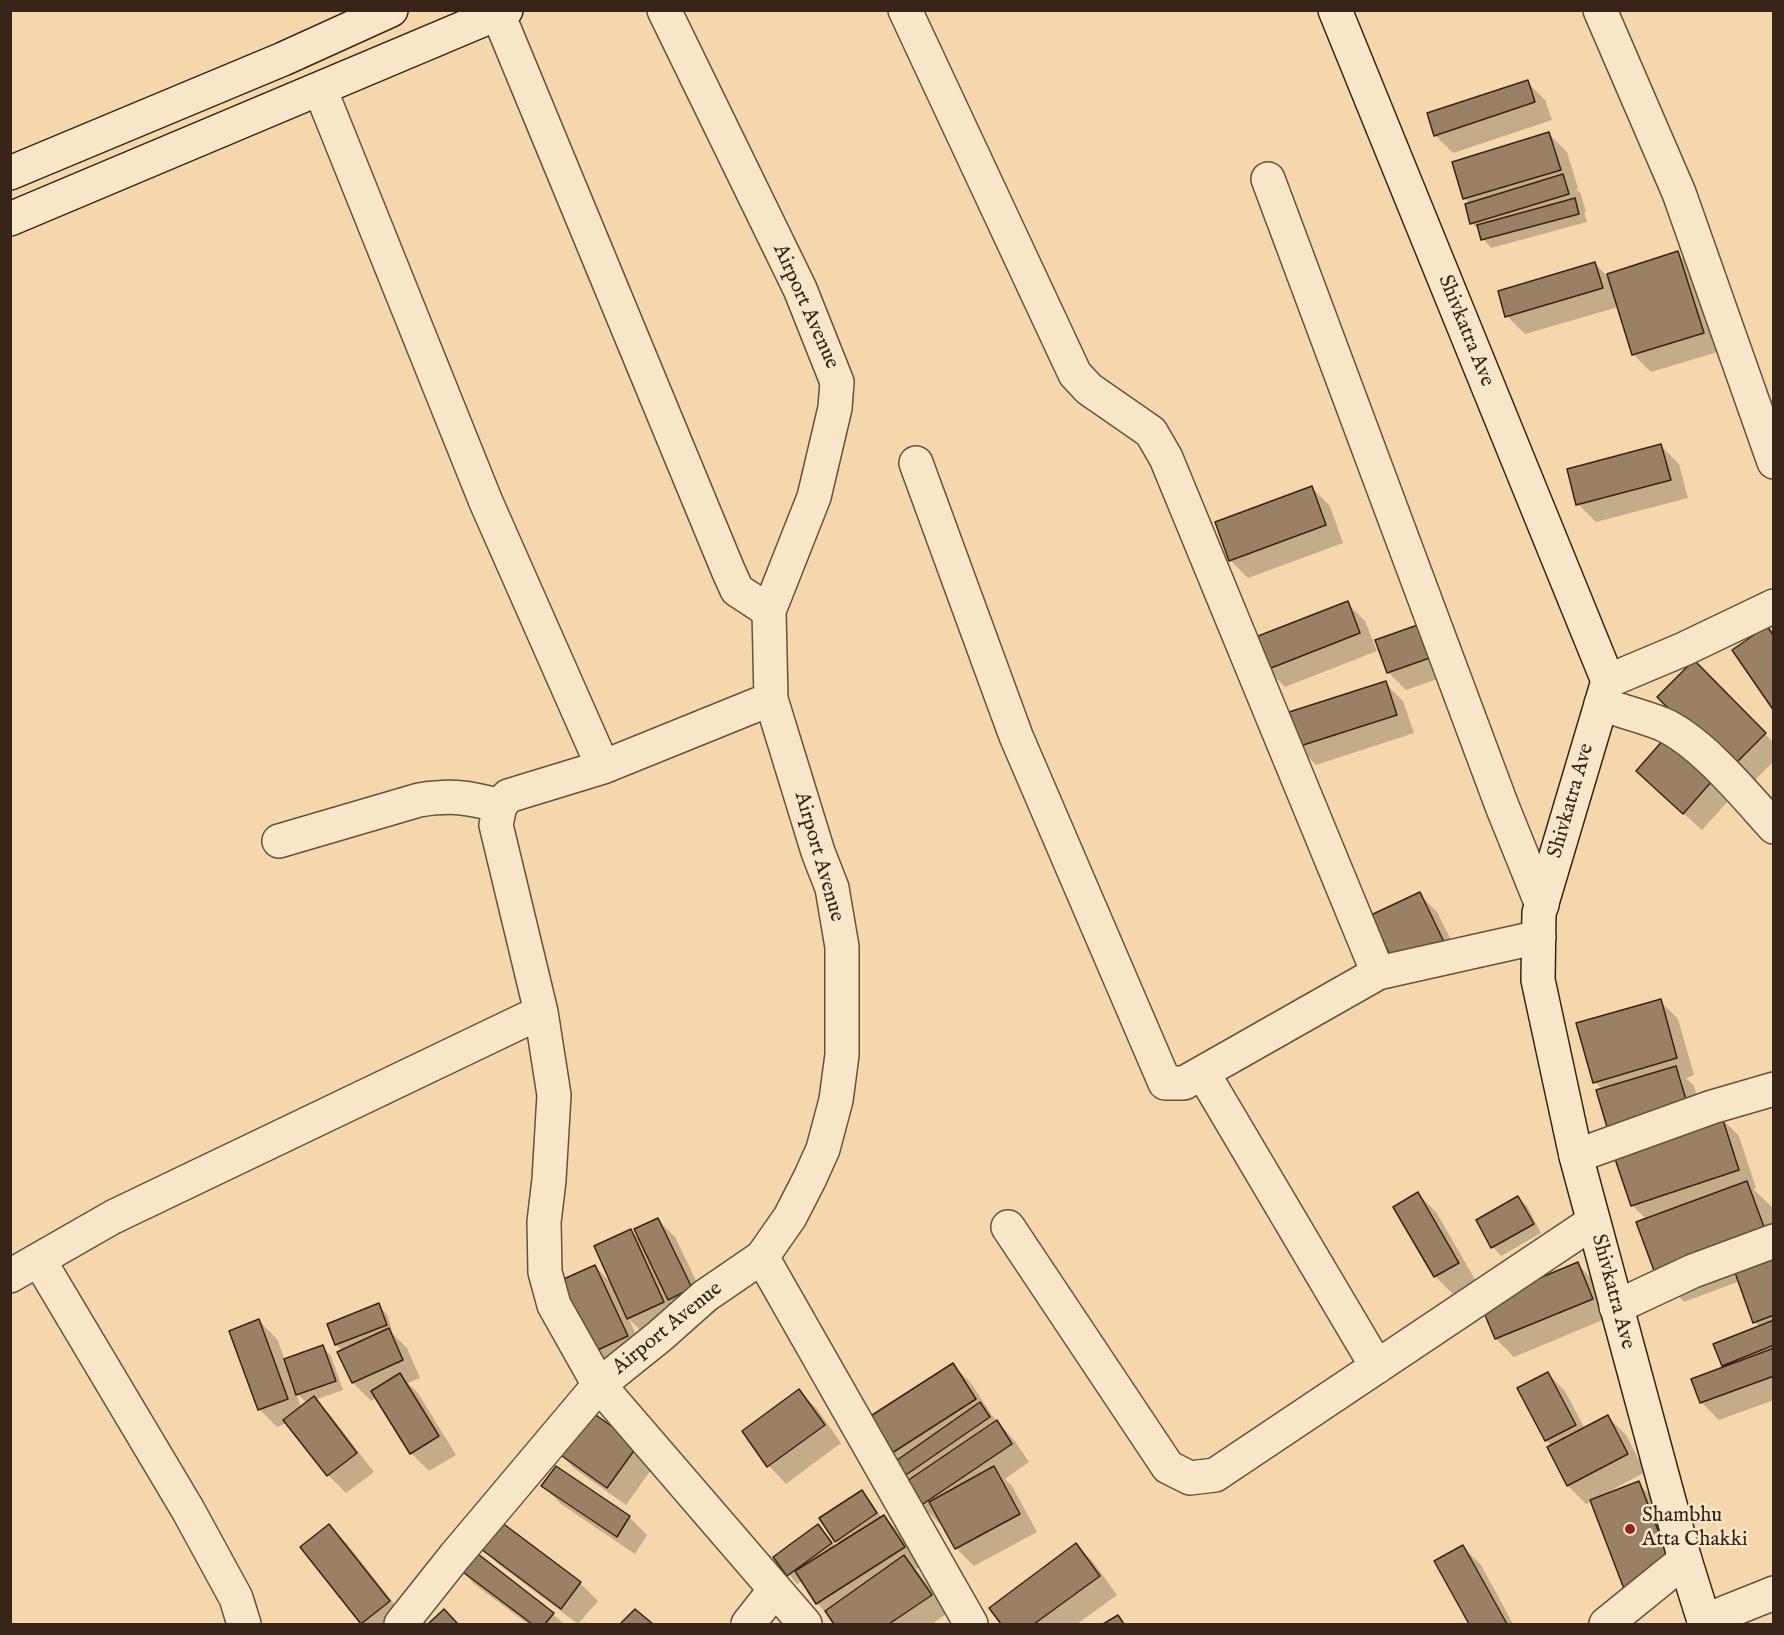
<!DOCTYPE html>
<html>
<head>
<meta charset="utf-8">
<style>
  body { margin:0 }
  #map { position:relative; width:1784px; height:1635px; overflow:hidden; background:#f4d8ab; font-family:"IM FELL English",serif }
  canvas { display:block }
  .frame { position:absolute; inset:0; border:12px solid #382319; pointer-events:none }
</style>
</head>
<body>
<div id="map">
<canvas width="1784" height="1635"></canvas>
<div class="frame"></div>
</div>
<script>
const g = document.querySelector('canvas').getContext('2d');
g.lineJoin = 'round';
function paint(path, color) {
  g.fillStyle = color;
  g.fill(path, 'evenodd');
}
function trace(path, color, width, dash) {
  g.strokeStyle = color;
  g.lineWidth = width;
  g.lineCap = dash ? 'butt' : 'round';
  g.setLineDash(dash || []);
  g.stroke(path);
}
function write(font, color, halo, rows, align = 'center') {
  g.font = font + ' "IM FELL English",serif';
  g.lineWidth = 5;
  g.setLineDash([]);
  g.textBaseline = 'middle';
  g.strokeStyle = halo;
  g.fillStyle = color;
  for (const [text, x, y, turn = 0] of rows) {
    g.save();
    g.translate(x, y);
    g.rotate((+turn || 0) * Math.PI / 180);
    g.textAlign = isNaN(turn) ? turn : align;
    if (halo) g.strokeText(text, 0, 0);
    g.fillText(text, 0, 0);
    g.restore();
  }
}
paint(new Path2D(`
  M 1527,82 L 1545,100 L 1552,120 L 1453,153 L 1435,135 Z
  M 1549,134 L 1567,152 L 1578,188 L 1576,189 L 1581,194 L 1586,212 L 1584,212 L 1587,222 L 1491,248 L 1483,239 L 1480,231 L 1472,223 L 1470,204 L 1465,198 Z
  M 1677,253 L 1695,271 L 1721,351 L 1651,372 L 1633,354 L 1618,307 L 1525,334 L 1507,316 L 1595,264 L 1607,276 Z
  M 1661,446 L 1679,464 L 1688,498 L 1596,522 L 1578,504 Z
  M 1312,488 L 1330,506 L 1343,543 L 1248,578 L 1230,560 Z
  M 1347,603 L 1365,621 L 1377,651 L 1285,687 L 1267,669 Z
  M 1429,622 L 1458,672 L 1406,690 L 1388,672 Z
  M 1694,662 L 1774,743 L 1774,761 L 1748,787 Z
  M 1385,683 L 1403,701 L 1414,733 L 1316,765 L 1298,747 Z
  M 1711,782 L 1729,800 L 1702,830 L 1656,789 Z
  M 1419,894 L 1437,912 L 1461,960 L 1414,983 L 1396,965 Z
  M 1660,1001 L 1678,1019 L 1694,1075 L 1686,1078 L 1694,1086 L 1705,1124 L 1721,1118 L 1739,1136 L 1756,1188 L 1753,1189 L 1774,1209 L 1774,1400 L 1719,1420 L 1701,1402 L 1725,1368 L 1723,1365 L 1760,1327 L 1755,1322 L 1740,1281 L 1684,1302 L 1658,1275 L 1647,1220 L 1632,1205 L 1603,1090 L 1595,1082 Z
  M 1418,1194 L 1436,1212 L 1476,1281 L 1453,1294 L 1435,1276 L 1395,1207 Z
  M 1518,1198 L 1527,1206 L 1541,1233 L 1501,1256 L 1493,1247 L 1478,1220 Z
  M 657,1219 L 675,1237 L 709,1307 L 646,1336 L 629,1319 L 645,1355 L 608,1371 L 590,1353 L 595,1266 L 612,1284 L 631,1231 L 640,1240 Z
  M 1577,1264 L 1595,1282 L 1610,1317 L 1514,1357 L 1496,1339 L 1482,1304 Z
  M 378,1305 L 387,1314 L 393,1334 L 407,1348 L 420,1378 L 408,1383 L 418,1393 L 456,1455 L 429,1471 L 411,1453 L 377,1398 L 371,1401 L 353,1383 L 343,1351 L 336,1345 L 329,1325 Z
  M 259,1321 L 277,1339 L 285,1360 L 323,1347 L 331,1356 L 343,1390 L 315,1400 L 331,1416 L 374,1472 L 346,1493 L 328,1475 L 287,1423 L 277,1427 L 259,1409 ZM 296,1393 L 307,1403 L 301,1407 Z
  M 953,1365 L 971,1383 L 991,1414 L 1014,1440 L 1029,1462 L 1005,1479 L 1012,1486 L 1037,1532 L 974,1566 L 956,1548 L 941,1521 L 939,1523 L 921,1505 L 890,1454 Z
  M 1547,1373 L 1565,1391 L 1585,1429 L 1608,1417 L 1626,1435 L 1645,1472 L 1605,1494 L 1606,1496 L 1638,1483 L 1656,1501 L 1686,1577 L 1592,1501 L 1586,1504 L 1568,1486 L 1549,1448 L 1552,1446 L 1546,1440 Z
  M 799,1391 L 817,1409 L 841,1443 L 786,1484 L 769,1466 Z
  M 586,1410 L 655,1464 L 626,1505 L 575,1469 L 557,1451 Z
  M 556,1468 L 629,1517 L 647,1535 L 635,1554 L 561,1504 L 543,1486 Z
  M 862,1492 L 870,1501 L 882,1518 L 884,1517 L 902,1535 L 921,1566 L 916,1569 L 948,1613 L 932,1624 L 836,1624 L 817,1603 L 803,1580 L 797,1584 L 775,1557 L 818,1526 L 836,1547 L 840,1545 L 836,1541 Z
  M 329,1526 L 347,1544 L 407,1620 L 401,1624 L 363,1624 L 302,1548 Z
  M 479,1545 L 580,1583 L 598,1601 L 578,1624 L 497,1563 Z
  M 1076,1545 L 1094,1563 L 1117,1595 L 1077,1624 L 1003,1624 L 991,1608 Z
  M 1463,1547 L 1481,1565 L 1513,1624 L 1470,1624 L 1436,1561 Z
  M 469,1550 L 553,1614 L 564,1624 L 528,1624 L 474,1584 L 457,1566 Z`), '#0003');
const building = new Path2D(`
  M 1528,80 L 1535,102 L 1434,136 L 1427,113 Z
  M 1549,132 L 1561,170 L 1463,199 L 1452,162 Z
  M 1563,174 L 1569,194 L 1470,224 L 1465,204 Z
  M 1575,198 L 1579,214 L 1481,240 L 1477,225 Z
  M 1678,251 L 1704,333 L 1632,355 L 1607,274 Z
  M 1595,262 L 1603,288 L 1505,317 L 1498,291 Z
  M 1661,444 L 1671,480 L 1576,505 L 1567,469 Z
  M 1312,486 L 1326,525 L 1229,561 L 1215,522 Z
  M 1348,601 L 1360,633 L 1266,670 L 1253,638 Z
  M 1429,621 L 1441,654 L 1387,673 L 1375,640 Z
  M 1767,626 L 1774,636 L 1774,711 L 1732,650 Z
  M 1694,660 L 1766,733 L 1729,770 L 1657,697 Z
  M 1386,681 L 1397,715 L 1297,747 L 1286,713 Z
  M 1665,738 L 1712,781 L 1683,814 L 1636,771 Z
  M 1420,892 L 1444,942 L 1395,966 L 1371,915 Z
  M 1661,999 L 1677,1058 L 1593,1083 L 1576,1023 Z
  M 1676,1066 L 1690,1113 L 1610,1137 L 1596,1090 Z
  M 1722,1117 L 1739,1170 L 1631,1206 L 1613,1153 Z
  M 1747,1181 L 1767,1235 L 1656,1276 L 1636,1222 Z
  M 1418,1192 L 1459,1263 L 1434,1277 L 1393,1207 Z
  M 1518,1196 L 1534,1224 L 1491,1248 L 1476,1220 Z
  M 658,1218 L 692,1288 L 668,1300 L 634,1229 Z
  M 631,1229 L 664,1302 L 627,1319 L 594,1246 Z
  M 1774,1254 L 1774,1315 L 1753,1323 L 1733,1267 Z
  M 1578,1262 L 1593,1299 L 1495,1339 L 1480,1303 Z
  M 595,1265 L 628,1336 L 589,1354 L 557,1282 Z
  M 379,1303 L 387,1325 L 335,1345 L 327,1324 Z
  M 259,1319 L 288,1399 L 258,1410 L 229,1331 Z
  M 1774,1320 L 1774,1345 L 1722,1366 L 1713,1344 Z
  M 389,1328 L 403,1360 L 352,1383 L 337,1352 Z
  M 323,1345 L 336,1381 L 296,1395 L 284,1359 Z
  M 1774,1348 L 1774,1376 L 1700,1403 L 1691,1379 Z
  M 953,1363 L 976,1399 L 889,1455 L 866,1419 Z
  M 1548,1372 L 1576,1425 L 1545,1441 L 1517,1388 Z
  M 400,1373 L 439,1436 L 410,1454 L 371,1391 Z
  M 799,1389 L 825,1425 L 767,1467 L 742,1431 Z
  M 314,1396 L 357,1453 L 327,1476 L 283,1420 Z
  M 980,1402 L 990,1417 L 900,1479 L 890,1465 Z
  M 586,1408 L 638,1445 L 607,1488 L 555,1451 Z
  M 1608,1415 L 1628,1454 L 1567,1486 L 1547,1447 Z
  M 997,1420 L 1012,1444 L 920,1506 L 904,1483 Z
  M 556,1466 L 630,1516 L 617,1537 L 541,1486 Z
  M 994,1466 L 1020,1514 L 955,1549 L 929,1502 Z
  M 1639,1481 L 1669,1559 L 1626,1594 L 1590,1500 Z
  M 862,1490 L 877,1513 L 835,1542 L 819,1518 Z
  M 884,1515 L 905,1547 L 816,1604 L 795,1571 Z
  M 497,1519 L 581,1582 L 561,1609 L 477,1546 Z
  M 329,1524 L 390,1601 L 361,1624 L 300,1547 Z
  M 818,1524 L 832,1543 L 787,1576 L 773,1557 Z
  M 1076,1543 L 1100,1576 L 1034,1624 L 1001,1624 L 989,1608 Z
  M 1463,1545 L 1507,1624 L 1469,1624 L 1434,1561 Z
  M 469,1547 L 554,1613 L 545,1624 L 532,1624 L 455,1566 Z
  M 904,1555 L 932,1595 L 889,1624 L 834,1624 L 825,1611 Z
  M 444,1609 L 458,1624 L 428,1624 Z
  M 635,1609 L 653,1624 L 620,1624 Z
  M 1118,1615 L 1124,1624 L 1103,1624 Z`);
paint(building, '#9a8165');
trace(building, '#382319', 1.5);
const street = new Path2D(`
  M 905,10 L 1075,374 L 1089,389 L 1151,432 L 1166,458 L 1378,973
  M 1600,10 L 1679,193 L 1774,462
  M 498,14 L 728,570 L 737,590 L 769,611
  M 320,89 L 486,502 L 603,767
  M 1268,179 L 1502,806 L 1542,905
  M 916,463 L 1016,736 L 1165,1083 L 1184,1083 L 1378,973 L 1539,937
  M 1608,681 L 1684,649 L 1774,606
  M 771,699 L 603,767 L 508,796 L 500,806 L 496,825 L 541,1012 L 554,1095 L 549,1180 L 544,1222 L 545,1272 L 554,1305 L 599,1385 L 805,1624
  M 1601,704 C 1621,711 1642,716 1662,724 C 1701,741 1745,795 1774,827
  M 279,841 L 419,800 C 452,795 468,797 500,806
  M 1203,1073 L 1377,1367
  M 1576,1156 L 1712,1107 L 1774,1089
  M 1008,1227 L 1168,1467 L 1190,1478 L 1215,1475 L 1593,1222
  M 762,1257 L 971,1624
  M 39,1260 L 188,1510 L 236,1598 L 244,1624
  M 10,1276 L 113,1217 L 541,1012
  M 1616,1307 L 1693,1271 L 1774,1241
  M 1704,1621 L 1774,1593
  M 401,1624 L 455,1556 L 599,1385 L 660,1336 L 705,1296 L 762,1257 L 790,1217 L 810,1178 L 823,1149 L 836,1100 L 842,1055 L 842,947 L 832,888 L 818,852 L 771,699 L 769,611 L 814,497 L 835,408 L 837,382 L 800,289 L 664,10
  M 748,1624 L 774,1591
  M 1606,1624 L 1685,1560`);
const secondary = new Path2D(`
  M 1335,10 L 1608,681 L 1539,913 L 1538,980 L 1576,1156 L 1685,1560 L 1705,1624
  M 10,173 L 283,59 L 391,10
  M 10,219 L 506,10`);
trace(street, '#67503e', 36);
trace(secondary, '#382319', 36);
trace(street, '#f8e6c8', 33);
trace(secondary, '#f8e6c8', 33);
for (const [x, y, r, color] of [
  [1630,1529,6,"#8f2418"]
]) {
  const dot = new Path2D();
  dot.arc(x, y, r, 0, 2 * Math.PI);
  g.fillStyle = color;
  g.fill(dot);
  trace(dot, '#f8e6c8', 2);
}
write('21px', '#382319', '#f8e6c8', [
  ["Airport Avenue",805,307,66],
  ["Shivkatra Ave",1465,331,68],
  ["Shivkatra Ave",1572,801,-74],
  ["Airport Avenue",818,857,74],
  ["Shivkatra Ave",1612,1292,75],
  ["Airport Avenue",668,1329,-39]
]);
write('21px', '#382319', '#f8e6c8', [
  ["Shambhu",1642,1517],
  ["Atta Chakki",1642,1541]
], 'left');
</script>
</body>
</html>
